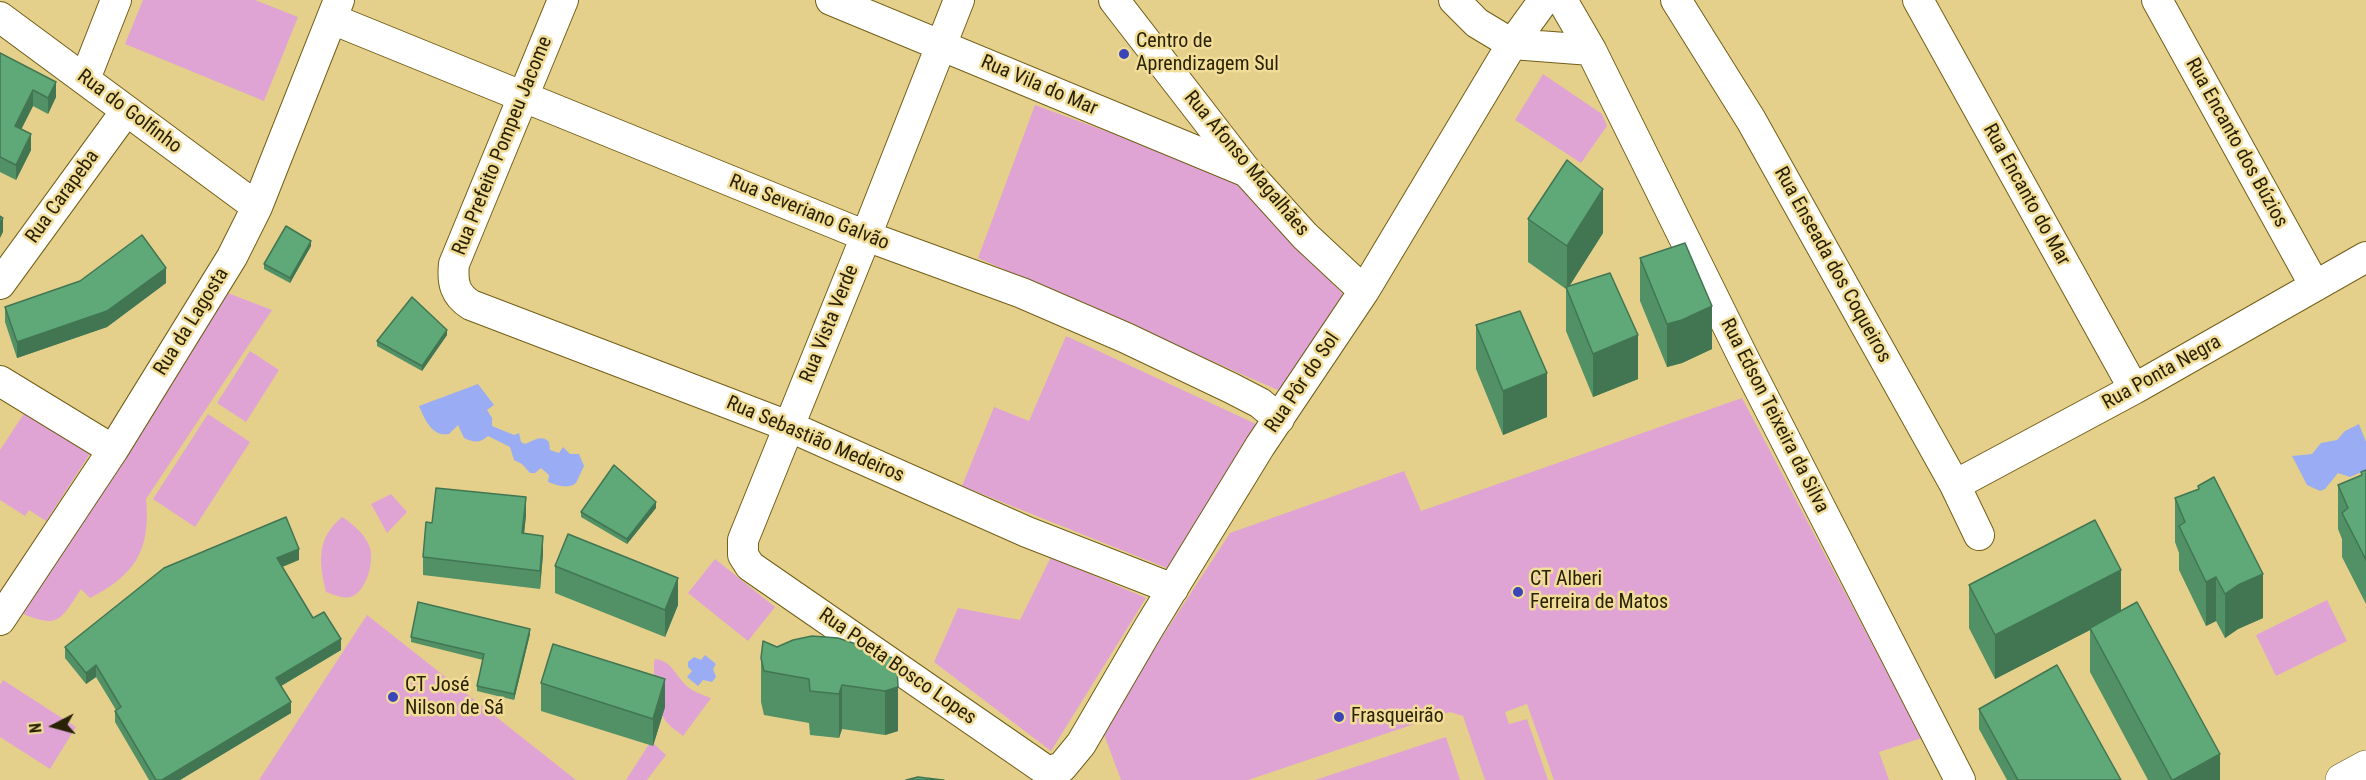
<!DOCTYPE html>
<html>
<head>
<meta charset="utf-8">
<style>
  body { margin:0 }
  #map { position:relative; width:2366px; height:780px; overflow:hidden; background:#e4d08b; font-family:"Roboto Condensed",sans-serif }
  canvas { display:block }
  .north { position:absolute; left:24px; top:696px; width:60px; height:60px; -webkit-text-stroke:4px #f1dd98; paint-order:stroke; rotate:264deg; font-size:16px; font-weight:700; line-height:24px; text-align:center; color:#2a2205 }
  .north::after { content:''; display:block; margin:auto; width:21px; height:27px; background:#2a2205; clip-path:polygon(50% 0,100% 100%,50% 72%,0 100%) }
</style>
</head>
<body>
<div id="map">
<canvas width="2366" height="780"></canvas>
<div class="north">N</div>
</div>
<script>
const g = document.querySelector('canvas').getContext('2d');
g.lineJoin = 'round';
function paint(path, color) {
  g.fillStyle = color;
  g.fill(path, 'evenodd');
}
function trace(path, color, width, dash) {
  g.strokeStyle = color;
  g.lineWidth = width;
  g.lineCap = dash ? 'butt' : 'round';
  g.setLineDash(dash || []);
  g.stroke(path);
}
function write(font, color, halo, rows, align = 'center') {
  g.font = font + ' "Roboto Condensed",sans-serif';
  g.lineWidth = 5;
  g.setLineDash([]);
  g.textBaseline = 'middle';
  g.strokeStyle = halo;
  g.fillStyle = color;
  for (const [text, x, y, turn = 0] of rows) {
    g.save();
    g.translate(x, y);
    g.rotate((+turn || 0) * Math.PI / 180);
    g.textAlign = isNaN(turn) ? turn : align;
    if (halo) g.strokeText(text, 0, 0);
    g.fillText(text, 0, 0);
    g.restore();
  }
}
paint(new Path2D(`
  M 143,0 L 255,0 L 298,17 L 264,101 L 125,44 Z
  M 1543,74 L 1602,114 L 1607,126 L 1581,163 L 1515,120 Z
  M 1035,105 L 1230,177 L 1345,296 L 1280,391 L 978,258 Z
  M 225,292 L 272,310 L 146,499 C 151,550 135,575 90,598 L 81,589 C 58,625 57,628 16,611 Z
  M 1066,336 L 1256,424 L 1169,569 L 962,486 L 994,407 L 1029,421 Z
  M 250,351 L 279,370 L 246,422 L 217,403 Z
  M 1742,398 L 1922,738 L 1879,752 L 1889,780 L 1554,780 L 1527,704 L 1505,712 L 1509,724 L 1527,719 L 1548,780 L 1485,780 L 1463,716 L 1450,712 L 1248,780 L 1121,780 L 1102,729 L 1230,533 L 1404,471 L 1421,511 Z
  M 29,406 L 93,449 L 46,521 L 29,510 L 25,516 L 0,500 L 0,450 Z
  M 208,414 L 250,442 L 195,527 L 153,499 Z
  M 391,494 L 407,512 L 387,533 L 371,504 Z
  M 342,517 C 353,524 366,535 370,548 C 374,562 367,589 353,596 C 344,600 335,595 326,592 C 319,562 316,539 342,517 Z
  M 1051,557 L 1146,598 L 1051,751 L 934,662 L 958,608 L 1020,620 Z
  M 715,559 L 775,607 L 748,641 L 688,593 Z
  M 2327,600 L 2347,641 L 2276,676 L 2256,635 Z
  M 367,615 L 576,780 L 259,780 Z
  M 655,659 C 673,661 675,676 688,687 C 694,692 703,695 711,698 L 683,736 C 677,731 669,726 665,720 C 659,712 651,667 655,659 Z
  M 3,680 L 76,727 L 50,769 L 0,737 L 0,685 Z
  M 1446,737 L 1460,780 L 1315,780 Z
  M 651,741 L 666,755 L 647,780 L 626,780 Z`), '#dfa4d4');
paint(new Path2D(`
  M 478,384 L 494,405 L 487,410 L 492,418 L 492,426 L 514,435 L 519,433 L 521,442 L 525,444 C 534,441 541,434 549,442 L 550,450 L 559,453 L 563,447 L 570,454 L 579,454 L 584,466 L 576,483 C 567,490 557,485 548,482 L 549,475 L 541,468 L 535,473 L 530,473 L 522,464 L 514,460 L 510,447 L 488,436 C 480,443 474,443 464,438 L 458,425 L 449,434 C 432,437 425,420 419,406 Z
  M 2359,424 L 2366,442 L 2366,470 L 2350,477 L 2338,473 L 2325,489 L 2320,491 L 2307,485 L 2292,456 L 2312,454 L 2321,443 L 2337,440 L 2345,431 Z
  M 705,655 L 716,664 L 713,669 L 716,677 L 712,682 L 703,680 L 698,686 L 687,677 L 692,671 L 688,667 L 688,662 L 694,657 L 701,660 Z`), '#9aacf3');
const minor = new Path2D(`
  M 563,0 L 454,264 C 452,283 455,295 471,305 L 788,426 L 1027,532 L 1173,589
  M 831,0 L 1247,172
  M 959,0 L 866,236 L 743,540 L 743,555 L 750,566 L 1044,769 L 1050,771 L 1062,767 L 1081,744 L 1148,629 L 1260,446 L 1364,291 L 1512,44 L 1544,0
  M 1114,0 L 1247,172 L 1305,236 L 1364,291
  M 1454,0 L 1477,23 L 1512,44 L 1591,50
  M 1562,0 L 1591,50 L 1746,363 L 1960,780
  M 1676,0 L 1751,120 L 1955,485 L 1979,535
  M 1918,0 L 2134,389
  M 2157,0 L 2315,286
  M 0,17 L 257,207
  M 332,19 L 866,236 L 1022,293 L 1126,338 L 1231,388 L 1260,403 L 1279,419
  M 85,79 L 116,0
  M 0,284 L 126,111
  M 0,381 L 113,450
  M 1955,485 L 2134,389 L 2366,257
  M 0,620 L 113,450 L 232,257 L 257,207 L 339,0`);
const major = new Path2D(`
  M 2342,780 L 2366,767`);
trace(minor, '#725f18', 32);
trace(major, '#725f18', 34);
trace(minor, '#fff', 30);
trace(major, '#fff', 33);
paint(new Path2D(`
  M 0,53 L 56,97 L 48,114 L 33,106 L 21,129 L 31,150 L 16,180 L 0,172 Z
  M 1528,219 L 1603,233 L 1569,286 L 1638,379 L 1593,397 L 1566,331 L 1566,289 L 1528,262 Z
  M 311,246 L 290,283 L 264,269 L 264,264 Z
  M 1640,258 L 1712,349 L 1682,363 L 1667,367 L 1640,301 Z
  M 166,283 L 107,327 L 17,358 L 5,322 L 5,307 Z
  M 1476,325 L 1547,417 L 1503,435 L 1476,369 Z
  M 447,335 L 422,371 L 377,346 L 377,341 Z
  M 2366,470 L 2366,604 L 2342,557 L 2342,539 L 2338,529 L 2338,485 L 2361,475 L 2361,472 Z
  M 2198,486 L 2263,618 L 2238,629 L 2225,638 L 2216,621 L 2206,626 L 2179,570 L 2179,553 L 2175,542 L 2175,498 L 2198,489 Z
  M 656,508 L 627,544 L 581,517 L 581,512 Z
  M 526,515 L 524,534 L 543,554 L 540,589 L 423,575 L 423,557 L 432,523 Z
  M 299,560 L 282,567 L 313,618 L 341,650 L 281,686 L 291,713 L 180,780 L 149,780 L 115,722 L 115,711 L 116,710 L 96,677 L 86,684 L 65,658 L 65,647 Z
  M 555,566 L 678,605 L 665,637 L 555,593 Z
  M 1969,585 L 2121,611 L 2220,780 L 2148,780 L 2090,672 L 2090,630 L 1995,679 L 1969,628 Z
  M 530,634 L 514,700 L 477,691 L 477,686 L 483,660 L 411,642 L 411,637 Z
  M 777,647 L 875,654 L 898,731 L 885,735 L 842,729 L 839,738 L 810,735 L 809,723 L 764,715 L 761,702 L 761,658 Z
  M 541,683 L 665,707 L 653,746 L 541,711 Z
  M 1979,709 L 2121,780 L 2007,780 L 1979,729 Z`), '#529066');
paint(new Path2D(`
  M 56,82 L 56,97 L 48,114 L 48,98 Z
  M 33,90 L 33,106 L 15,142 L 15,126 Z
  M 31,134 L 31,150 L 16,180 L 16,165 Z
  M 1603,189 L 1603,233 L 1567,290 L 1567,246 Z
  M 3,218 L 3,232 L 0,238 L 0,224 Z
  M 311,241 L 311,246 L 290,283 L 290,278 Z
  M 166,268 L 166,283 L 107,327 L 17,358 L 17,342 Z
  M 1712,306 L 1712,349 L 1682,363 L 1667,367 L 1667,324 Z
  M 447,330 L 447,335 L 422,371 L 422,366 Z
  M 1638,335 L 1638,379 L 1593,397 L 1593,354 Z
  M 1547,373 L 1547,417 L 1503,435 L 1503,391 Z
  M 526,497 L 526,515 L 522,552 L 522,533 Z
  M 656,502 L 656,508 L 627,544 L 627,539 Z
  M 543,536 L 543,554 L 540,589 L 540,571 Z
  M 299,549 L 299,560 L 277,569 L 277,558 Z
  M 2121,570 L 2121,614 L 2090,628 L 2090,630 L 1995,679 L 1995,635 Z
  M 2263,574 L 2263,618 L 2238,629 L 2225,638 L 2225,594 L 2238,585 Z
  M 2216,577 L 2216,621 L 2206,626 L 2206,582 Z
  M 678,578 L 678,605 L 665,637 L 665,610 Z
  M 530,629 L 530,634 L 514,700 L 514,694 Z
  M 341,639 L 341,650 L 276,689 L 276,678 Z
  M 96,665 L 96,677 L 86,684 L 86,673 Z
  M 665,679 L 665,707 L 653,746 L 653,719 Z
  M 842,685 L 842,729 L 839,738 L 839,694 Z
  M 898,687 L 898,731 L 885,735 L 885,691 Z
  M 291,702 L 291,713 L 180,780 L 162,780 Z
  M 2220,754 L 2220,780 L 2173,780 Z`), '#427653');
const building = new Path2D(`
  M 0,53 L 56,82 L 48,98 L 33,90 L 15,126 L 31,134 L 16,165 L 0,157 Z
  M 1567,160 L 1603,189 L 1567,246 L 1528,219 Z
  M 0,216 L 3,218 L 0,224 Z
  M 286,226 L 311,241 L 290,278 L 264,264 Z
  M 142,235 L 166,268 L 107,311 L 17,342 L 5,307 L 80,281 Z
  M 1685,243 L 1712,306 L 1682,320 L 1667,324 L 1640,258 Z
  M 1610,273 L 1638,335 L 1593,354 L 1566,287 Z
  M 412,297 L 447,330 L 422,366 L 377,341 Z
  M 1520,311 L 1547,373 L 1503,391 L 1476,325 Z
  M 614,465 L 656,502 L 627,539 L 581,512 Z
  M 2366,470 L 2366,560 L 2342,513 L 2348,508 L 2338,485 L 2362,475 L 2361,472 Z
  M 2214,477 L 2263,574 L 2238,585 L 2225,594 L 2216,577 L 2206,582 L 2179,526 L 2185,522 L 2175,498 L 2199,489 L 2198,486 Z
  M 436,488 L 526,497 L 522,533 L 543,536 L 540,571 L 423,557 L 426,522 L 432,523 Z
  M 286,517 L 299,549 L 277,558 L 313,618 L 324,612 L 341,639 L 276,678 L 291,702 L 162,780 L 156,780 L 115,711 L 121,707 L 96,665 L 86,673 L 65,647 L 164,568 Z
  M 2095,520 L 2121,570 L 1995,635 L 1969,585 Z
  M 568,534 L 678,578 L 665,610 L 555,566 Z
  M 418,602 L 530,629 L 514,694 L 477,686 L 484,654 L 411,637 Z
  M 2137,602 L 2220,754 L 2173,780 L 2172,780 L 2090,628 Z
  M 812,636 L 838,638 L 865,647 L 875,654 L 894,658 L 897,666 L 898,687 L 885,691 L 842,685 L 839,694 L 810,691 L 809,679 L 764,671 L 761,658 L 763,641 L 777,647 L 793,640 Z
  M 553,644 L 665,679 L 653,719 L 541,683 Z
  M 2057,665 L 2121,780 L 2018,780 L 1979,709 Z
  M 918,777 L 943,780 L 944,780 L 906,780 Z`);
paint(building, '#5fa877');
trace(building, '#427653', 1.5);
for (const [x, y, r, color] of [
  [1124,54,6,"#3b44b8"],
  [1518,592,6,"#3b44b8"],
  [393,697,6,"#3b44b8"],
  [1339,717,6,"#3b44b8"]
]) {
  const dot = new Path2D();
  dot.arc(x, y, r, 0, 2 * Math.PI);
  g.fillStyle = color;
  g.fill(dot);
  trace(dot, '#f1dd98', 2);
}
write('20px', '#2a2205', '#f1dd98', [
  ["Centro de",1136,42],
  ["Aprendizagem Sul",1136,65],
  ["CT Alberi",1530,580],
  ["Ferreira de Matos",1530,603],
  ["CT José",405,686],
  ["Nilson de Sá",405,709],
  ["Frasqueirão",1351,717]
], 'left');
write('20px', '#2a2205', '#f1dd98', [
  ["Rua Vila do Mar",1039,86,23],
  ["Rua do Golfinho",129,112,37],
  ["Rua Encanto dos Búzios",2236,143,61],
  ["Rua Prefeito Pompeu Jacome",503,146,-68],
  ["Rua Afonso Magalhães",1246,164,50],
  ["Rua Encanto do Mar",2026,195,61],
  ["Rua Carapeba",63,197,-54],
  ["Rua Severiano Galvão",809,213,22],
  ["Rua Enseada dos Coqueiros",1832,265,61],
  ["Rua da Lagosta",192,322,-58],
  ["Rua Vista Verde",830,324,-68],
  ["Rua Ponta Negra",2162,373,-29],
  ["Rua Pôr do Sol",1303,383,-56],
  ["Rua Edson Teixeira da Silva",1774,416,63],
  ["Rua Sebastião Medeiros",815,440,23],
  ["Rua Poeta Bosco Lopes",897,667,35]
]);
</script>
</body>
</html>
